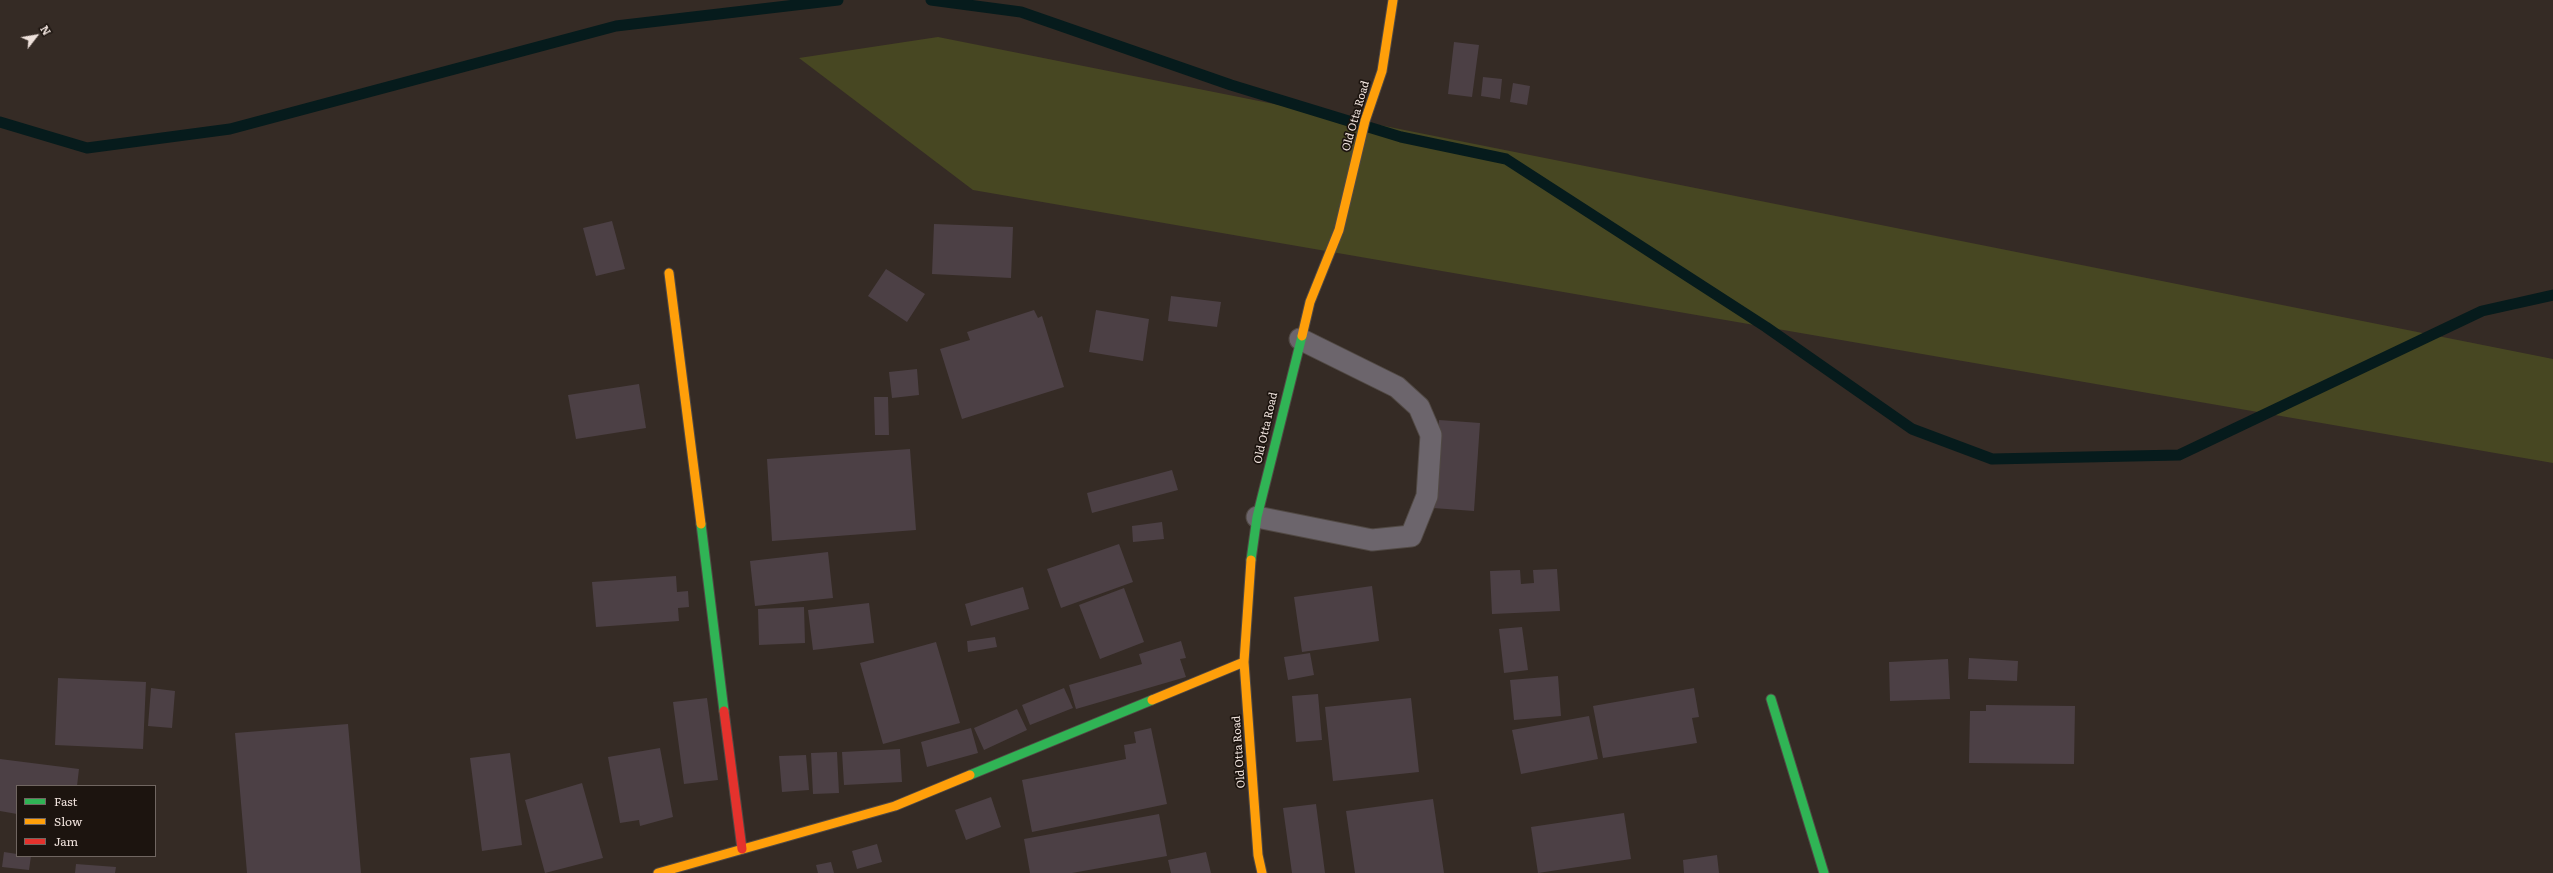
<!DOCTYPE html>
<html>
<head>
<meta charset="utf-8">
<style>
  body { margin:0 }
  #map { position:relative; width:2553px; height:873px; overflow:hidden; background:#352b25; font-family:Literata,serif }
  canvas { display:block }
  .legend { position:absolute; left:16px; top:785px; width:140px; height:72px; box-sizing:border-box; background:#1c140f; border:1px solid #706661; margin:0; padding:5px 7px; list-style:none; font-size:12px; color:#efe2dc }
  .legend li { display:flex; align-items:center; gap:8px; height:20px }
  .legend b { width:20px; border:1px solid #706661 }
  .north { position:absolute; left:16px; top:16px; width:40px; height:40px; -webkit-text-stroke:3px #1c140f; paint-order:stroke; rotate:59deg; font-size:11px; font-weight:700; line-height:16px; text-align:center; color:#efe2dc }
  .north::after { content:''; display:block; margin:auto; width:14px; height:18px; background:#efe2dc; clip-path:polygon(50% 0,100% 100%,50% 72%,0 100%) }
</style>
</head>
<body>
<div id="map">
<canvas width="2553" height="873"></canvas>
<ul class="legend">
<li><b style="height:5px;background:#30b455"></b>Fast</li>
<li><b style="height:5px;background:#ff9f0a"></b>Slow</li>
<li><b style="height:5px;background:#e5322d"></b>Jam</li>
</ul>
<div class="north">N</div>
</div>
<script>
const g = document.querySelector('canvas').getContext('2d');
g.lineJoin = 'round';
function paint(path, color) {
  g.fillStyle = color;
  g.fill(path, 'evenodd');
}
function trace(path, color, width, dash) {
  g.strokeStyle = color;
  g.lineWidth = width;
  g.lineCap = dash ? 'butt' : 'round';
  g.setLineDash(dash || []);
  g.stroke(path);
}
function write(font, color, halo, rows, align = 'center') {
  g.font = font + ' Literata,serif';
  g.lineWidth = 3.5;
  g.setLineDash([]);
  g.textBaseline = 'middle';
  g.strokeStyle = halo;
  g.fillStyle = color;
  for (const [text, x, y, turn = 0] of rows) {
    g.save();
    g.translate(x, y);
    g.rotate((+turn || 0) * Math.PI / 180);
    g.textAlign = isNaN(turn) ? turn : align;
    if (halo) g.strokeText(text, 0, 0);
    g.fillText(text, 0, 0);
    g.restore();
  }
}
paint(new Path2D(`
  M 938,37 L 2553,359 L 2553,463 L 973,190 L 799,58 Z`), '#474722');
trace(new Path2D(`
  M 931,0 L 1021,12 L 1231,85 L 1401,137 L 1506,159 L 1766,327 L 1912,429 L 1992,459 L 2179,455 L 2482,311 L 2553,295
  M 0,122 L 87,148 L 230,129 L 616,26 L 838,0`), '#061b1c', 11);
paint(new Path2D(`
  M 1454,42 L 1479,45 L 1472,97 L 1448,94 Z
  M 1483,77 L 1502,79 L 1500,99 L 1481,96 Z
  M 1513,83 L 1530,86 L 1527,105 L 1510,102 Z
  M 612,221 L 625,269 L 596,276 L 583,228 Z
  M 934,224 L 1013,227 L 1011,278 L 932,274 Z
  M 886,269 L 925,294 L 907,322 L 868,296 Z
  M 1171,296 L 1221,302 L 1217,327 L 1168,321 Z
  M 1034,310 L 1038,318 L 1042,316 L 1064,387 L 962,419 L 940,349 L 970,340 L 967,332 Z
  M 1096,310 L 1149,319 L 1143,361 L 1089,352 Z
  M 917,369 L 919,395 L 892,398 L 889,372 Z
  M 639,384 L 646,428 L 576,439 L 568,395 Z
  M 874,397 L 888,397 L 889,435 L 875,435 Z
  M 1439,420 L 1480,423 L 1474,511 L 1433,508 Z
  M 910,449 L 916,530 L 772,541 L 767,459 Z
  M 1172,470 L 1178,490 L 1092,513 L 1087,493 Z
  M 1162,522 L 1164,539 L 1133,542 L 1132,526 Z
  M 1119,544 L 1133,582 L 1061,608 L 1047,569 Z
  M 828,552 L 833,598 L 755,606 L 750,561 Z
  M 1557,569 L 1560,611 L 1492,614 L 1490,571 L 1520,570 L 1521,584 L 1534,583 L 1533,570 Z
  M 676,576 L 677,592 L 688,591 L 689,607 L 678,608 L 679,621 L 596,627 L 592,582 Z
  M 1372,586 L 1379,641 L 1302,652 L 1294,597 Z
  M 1023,587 L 1029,609 L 971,626 L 965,604 Z
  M 1124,588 L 1144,642 L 1100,659 L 1079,605 Z
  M 869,603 L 874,643 L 813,650 L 808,610 Z
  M 804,607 L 805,643 L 759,645 L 758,609 Z
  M 1522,627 L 1528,670 L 1504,673 L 1499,629 Z
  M 995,637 L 997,647 L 968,652 L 967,641 Z
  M 1181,641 L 1186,658 L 1180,659 L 1186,677 L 1076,709 L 1069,685 L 1142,664 L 1139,654 Z
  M 936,642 L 960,723 L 883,744 L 860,663 Z
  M 1310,653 L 1314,675 L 1288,680 L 1284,657 Z
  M 1969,658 L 2018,661 L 2017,681 L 1968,679 Z
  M 1948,659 L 1950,699 L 1890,701 L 1889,662 Z
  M 1558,676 L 1561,716 L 1514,720 L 1510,680 Z
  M 58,678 L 146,682 L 143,749 L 55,745 Z
  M 151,688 L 175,691 L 172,728 L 148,726 Z
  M 1064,688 L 1073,708 L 1030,725 L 1022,705 Z
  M 1694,688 L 1699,717 L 1692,718 L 1697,743 L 1603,758 L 1593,706 Z
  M 1318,694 L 1322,740 L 1296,742 L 1292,696 Z
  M 707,698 L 718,780 L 684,784 L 673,702 Z
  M 1411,698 L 1419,772 L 1333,781 L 1325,707 Z
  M 1986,705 L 2075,706 L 2074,764 L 1969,763 L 1970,711 L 1986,711 Z
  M 1017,709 L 1027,730 L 984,750 L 974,728 Z
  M 1589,716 L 1598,759 L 1521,774 L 1512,730 Z
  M 348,724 L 361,873 L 247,873 L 235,733 Z
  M 971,728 L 978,753 L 927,767 L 921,742 Z
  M 1151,728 L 1167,804 L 1032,832 L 1022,780 L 1126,759 L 1124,745 L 1136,743 L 1134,732 Z
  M 660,748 L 673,817 L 640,826 L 639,820 L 620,823 L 608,757 Z
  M 900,749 L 902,782 L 844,785 L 842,752 Z
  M 837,752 L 839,793 L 813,794 L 811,753 Z
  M 510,753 L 522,845 L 482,851 L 470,758 Z
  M 806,755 L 809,790 L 782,792 L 779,756 Z
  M 0,759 L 79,769 L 77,786 L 17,786 L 17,814 L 0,811 Z
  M 582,783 L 603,858 L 545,873 L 525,800 Z
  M 991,797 L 1001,827 L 966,840 L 955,810 Z
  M 1433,799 L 1444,873 L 1355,873 L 1346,811 Z
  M 1316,804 L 1325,873 L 1292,873 L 1283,808 Z
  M 1624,813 L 1631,859 L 1538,873 L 1531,827 Z
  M 1159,814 L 1167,856 L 1072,873 L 1030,873 L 1024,839 Z
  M 877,844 L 882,862 L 857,869 L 852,851 Z
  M 4,852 L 17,854 L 17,856 L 31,856 L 29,870 L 2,867 Z
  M 1206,852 L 1211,873 L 1171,873 L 1168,860 Z
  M 1717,855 L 1719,873 L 1684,873 L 1683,860 Z
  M 831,862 L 834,873 L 818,873 L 816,865 Z
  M 76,864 L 116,867 L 115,873 L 75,873 Z`), '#4c4045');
const lane = new Path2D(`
  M 1257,517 L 1372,540 L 1411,536 L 1427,496 L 1431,435 L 1419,407 L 1397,387 L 1300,339`);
const fast = new Path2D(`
  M 701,524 L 724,711
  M 1251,560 L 1257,517 L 1302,336
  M 1771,699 L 1824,873
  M 970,775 L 1152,700`);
const slow = new Path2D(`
  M 669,273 L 701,524
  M 1302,336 L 1310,302 L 1339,230 L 1365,121 L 1382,71 L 1393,0
  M 1251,560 L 1244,662 L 1258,855 L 1262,873
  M 1152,700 L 1244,662
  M 658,873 L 895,806 L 970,775`);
const jam = new Path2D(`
  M 724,711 L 742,849`);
trace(lane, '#514944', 23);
trace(fast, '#514944', 11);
trace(slow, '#514944', 11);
trace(jam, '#514944', 11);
trace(lane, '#6c656c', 21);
trace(fast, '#30b455', 9);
trace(slow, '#ff9f0a', 9);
trace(jam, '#e5322d', 9);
write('11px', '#efe2dc', '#1c140f', [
  ["Old Otta Road",1356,116,-74],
  ["Old Otta Road",1266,428,-77],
  ["Old Otta Road",1239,752,-94]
]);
</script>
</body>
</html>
